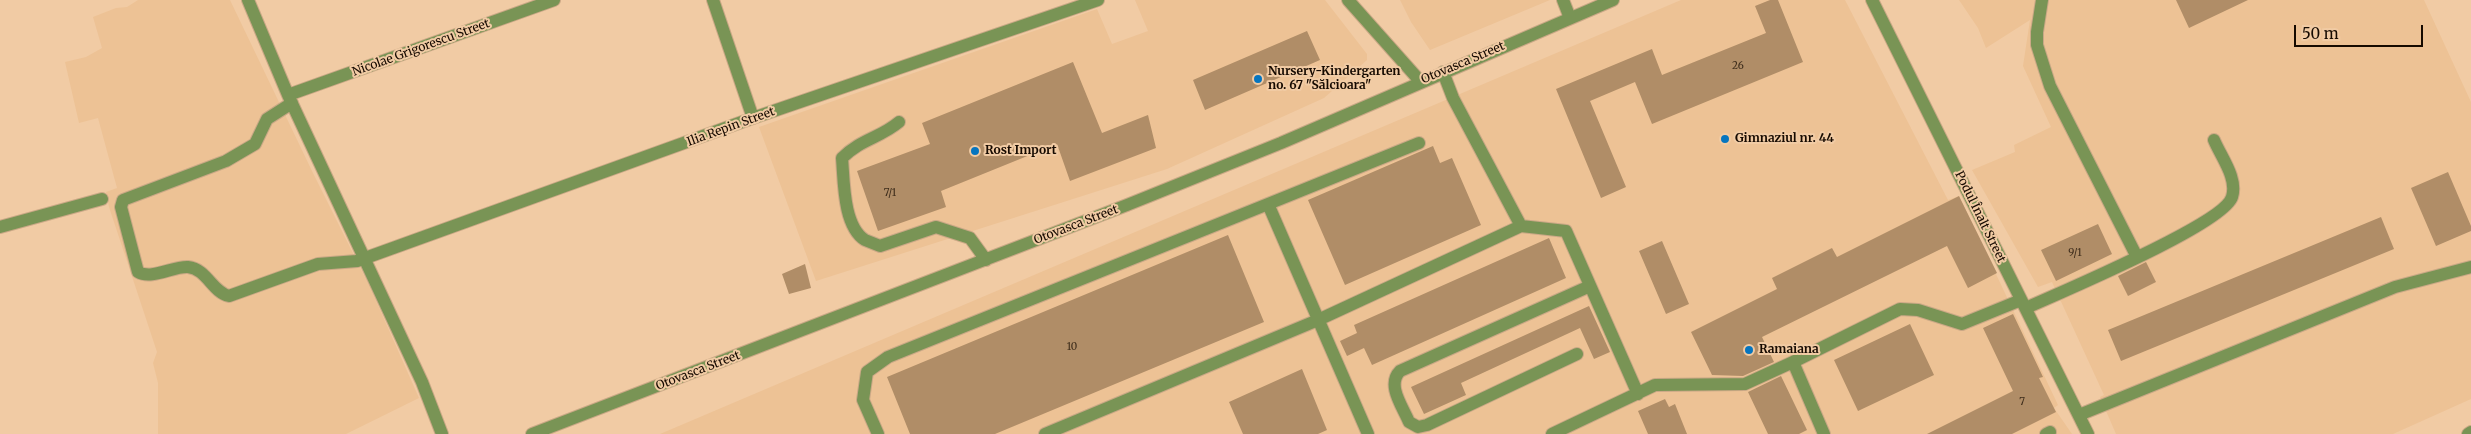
<!DOCTYPE html>
<html>
<head>
<meta charset="utf-8">
<style>
  body { margin:0 }
  #map { position:relative; width:2471px; height:434px; overflow:hidden; background:#f1cba4; font-family:Merriweather,serif }
  canvas { display:block }
  .scale { position:absolute; left:2294px; top:25px; width:129px; height:22px; box-sizing:border-box; border:2px solid #160a00; border-top:0; padding-left:6px; font-size:15px; line-height:18px; white-space:nowrap; color:#160a00; -webkit-text-stroke:4px #f1cba4; paint-order:stroke }
</style>
</head>
<body>
<div id="map">
<canvas width="2471" height="434"></canvas>
<div class="scale">50 m</div>
</div>
<script>
const g = document.querySelector('canvas').getContext('2d');
g.lineJoin = 'round';
function paint(path, color) {
  g.fillStyle = color;
  g.fill(path, 'evenodd');
}
function trace(path, color, width, dash) {
  g.strokeStyle = color;
  g.lineWidth = width;
  g.lineCap = dash ? 'butt' : 'round';
  g.setLineDash(dash || []);
  g.stroke(path);
}
function write(font, color, halo, rows, align = 'center') {
  g.font = font + ' Merriweather,serif';
  g.lineWidth = 4;
  g.setLineDash([]);
  g.textBaseline = 'middle';
  g.strokeStyle = halo;
  g.fillStyle = color;
  for (const [text, x, y, turn = 0] of rows) {
    g.save();
    g.translate(x, y);
    g.rotate((+turn || 0) * Math.PI / 180);
    g.textAlign = isNaN(turn) ? turn : align;
    if (halo) g.strokeText(text, 0, 0);
    g.fillText(text, 0, 0);
    g.restore();
  }
}
paint(new Path2D(`
  M 138,0 L 230,0 L 312,171 L 370,287 L 419,398 L 346,434 L 158,434 L 158,383 L 153,363 L 157,352 L 109,207 L 106,192 L 117,188 L 98,118 L 79,123 L 65,62 L 86,57 L 102,48 L 93,17 L 116,8 L 127,7 Z
  M 1135,0 L 1325,0 L 1367,54 L 1367,60 L 1324,98 L 1167,169 L 816,281 L 759,127 L 1097,9 L 1112,44 L 1148,31 Z
  M 1400,0 L 1550,0 L 1430,50 L 1411,22 Z
  M 1681,0 L 1845,0 L 1948,200 L 1959,196 L 2058,405 L 2054,408 L 2072,434 L 660,434 Z
  M 1959,0 L 2424,0 L 2471,102 L 2471,399 L 2393,434 L 2116,434 L 2100,397 L 2104,395 L 2052,282 L 2038,287 L 1972,170 L 2015,152 L 2014,145 L 2051,127 L 2023,66 L 2030,20 L 1986,48 L 1978,28 Z`), '#edc295');
paint(new Path2D(`
  M 1770,0 L 1778,0 L 1803,62 L 1652,124 L 1635,82 L 1590,101 L 1626,187 L 1601,198 L 1556,89 L 1652,49 L 1662,75 L 1766,33 L 1755,6 Z
  M 2176,0 L 2248,0 L 2189,28 Z
  M 1307,31 L 1320,60 L 1205,110 L 1193,80 Z
  M 1073,62 L 1102,133 L 1148,115 L 1156,148 L 1070,181 L 1057,144 L 941,191 L 946,207 L 878,231 L 857,171 L 930,144 L 922,123 Z
  M 1433,146 L 1440,163 L 1452,158 L 1481,225 L 1345,285 L 1308,200 Z
  M 2448,172 L 2471,226 L 2471,231 L 2436,246 L 2411,188 Z
  M 1959,196 L 1997,273 L 1968,288 L 1947,246 L 1762,337 L 1774,362 L 1743,376 L 1712,375 L 1691,332 L 1777,289 L 1772,278 L 1832,248 L 1837,257 Z
  M 2381,217 L 2394,249 L 2121,361 L 2108,330 Z
  M 2098,224 L 2112,254 L 2056,281 L 2041,250 Z
  M 1228,235 L 1264,322 L 995,434 L 910,434 L 887,377 Z
  M 1549,238 L 1566,278 L 1372,365 L 1364,348 L 1347,356 L 1340,341 L 1357,333 L 1354,325 Z
  M 1662,241 L 1689,304 L 1666,314 L 1639,251 Z
  M 2146,262 L 2156,282 L 2128,296 L 2118,276 Z
  M 805,264 L 811,288 L 789,294 L 782,274 Z
  M 1589,306 L 1610,352 L 1594,359 L 1580,328 L 1461,383 L 1466,395 L 1424,414 L 1411,387 Z
  M 2013,314 L 2043,377 L 2039,378 L 2056,412 L 2012,434 L 1927,434 L 2013,391 L 1983,328 Z
  M 1910,324 L 1934,375 L 1858,411 L 1834,360 Z
  M 1302,369 L 1327,430 L 1318,434 L 1243,434 L 1229,402 Z
  M 1781,376 L 1807,430 L 1799,434 L 1768,434 L 1748,392 Z
  M 1665,399 L 1669,407 L 1675,404 L 1687,434 L 1648,434 L 1638,411 Z`), '#b08d67');
const minor = new Path2D(`
  M 248,0 L 288,95 L 422,382 L 442,434
  M 713,0 L 753,118
  M 1348,0 L 1420,81
  M 1563,0 L 1570,18
  M 1872,0 L 2088,434
  M 2042,0 L 2037,32 L 2037,45 L 2050,86 L 2137,257
  M 1443,72 L 1453,98 L 1521,226
  M 288,95 L 554,0
  M 292,103 L 267,119 L 255,144 L 226,161 L 123,200 L 121,207 L 138,272 C 152,280 173,266 188,267 C 207,269 212,292 229,296 L 318,264 L 357,261 L 753,118 L 1098,0
  M 899,122 C 880,138 861,139 842,158 C 844,181 843,226 865,240 C 870,242 875,244 880,246 L 936,227 L 970,238 L 986,260
  M 0,227 L 102,199
  M 2026,308 C 2059,293 2224,224 2232,197 C 2238,178 2221,157 2214,140
  M 1577,354 L 1427,425 L 1418,427 L 1409,422 C 1403,407 1386,385 1400,371 L 1590,286
  M 2079,415 L 2395,287 L 2471,267
  M 532,434 L 1127,205 L 1281,143 L 1613,0
  M 878,434 L 863,400 L 867,372 L 888,357 L 1268,204
  M 1045,434 L 1318,320 L 1521,226 L 1566,231 L 1638,394
  M 1368,434 L 1268,204 L 1419,143
  M 1552,434 L 1655,385 L 1745,384 L 1793,362
  M 1824,434 L 1793,362 L 1900,309 L 1918,310 L 1962,324 L 2021,300
  M 2046,434 L 2050,432
  M 2468,434 L 2471,432`);
trace(minor, '#caa886', 14);
trace(minor, '#799455', 12);
for (const [x, y, r, color] of [
  [1258,79,5,"#0675bf"],
  [1725,139,5,"#0675bf"],
  [975,151,5,"#0675bf"],
  [1749,350,5,"#0675bf"]
]) {
  const dot = new Path2D();
  dot.arc(x, y, r, 0, 2 * Math.PI);
  g.fillStyle = color;
  g.fill(dot);
  trace(dot, '#f1cba4', 2);
}
write('10px', '#3c2b1a', null, [
  ["26",1738,66],
  ["7/1",890,193],
  ["9/1",2075,253],
  ["10",1072,347],
  ["7",2022,402]
]);
write('12px', '#160a00', '#f1cba4', [
  ["Nicolae Grigorescu Street",421,48,-20],
  ["Otovasca Street",1463,63,-23],
  ["Ilia Repin Street",731,127,-20],
  ["Podul Înalt Street",1980,217,64],
  ["Otovasca Street",1076,225,-21],
  ["Otovasca Street",698,371,-21]
]);
write('bold 12px', '#160a00', '#f1cba4', [
  ["Nursery-Kindergarten",1268,72],
  ["no. 67 \"Sălcioara\"",1268,86],
  ["Gimnaziul nr. 44",1735,139],
  ["Rost Import",985,151],
  ["Ramaiana",1759,350]
], 'left');
</script>
</body>
</html>
